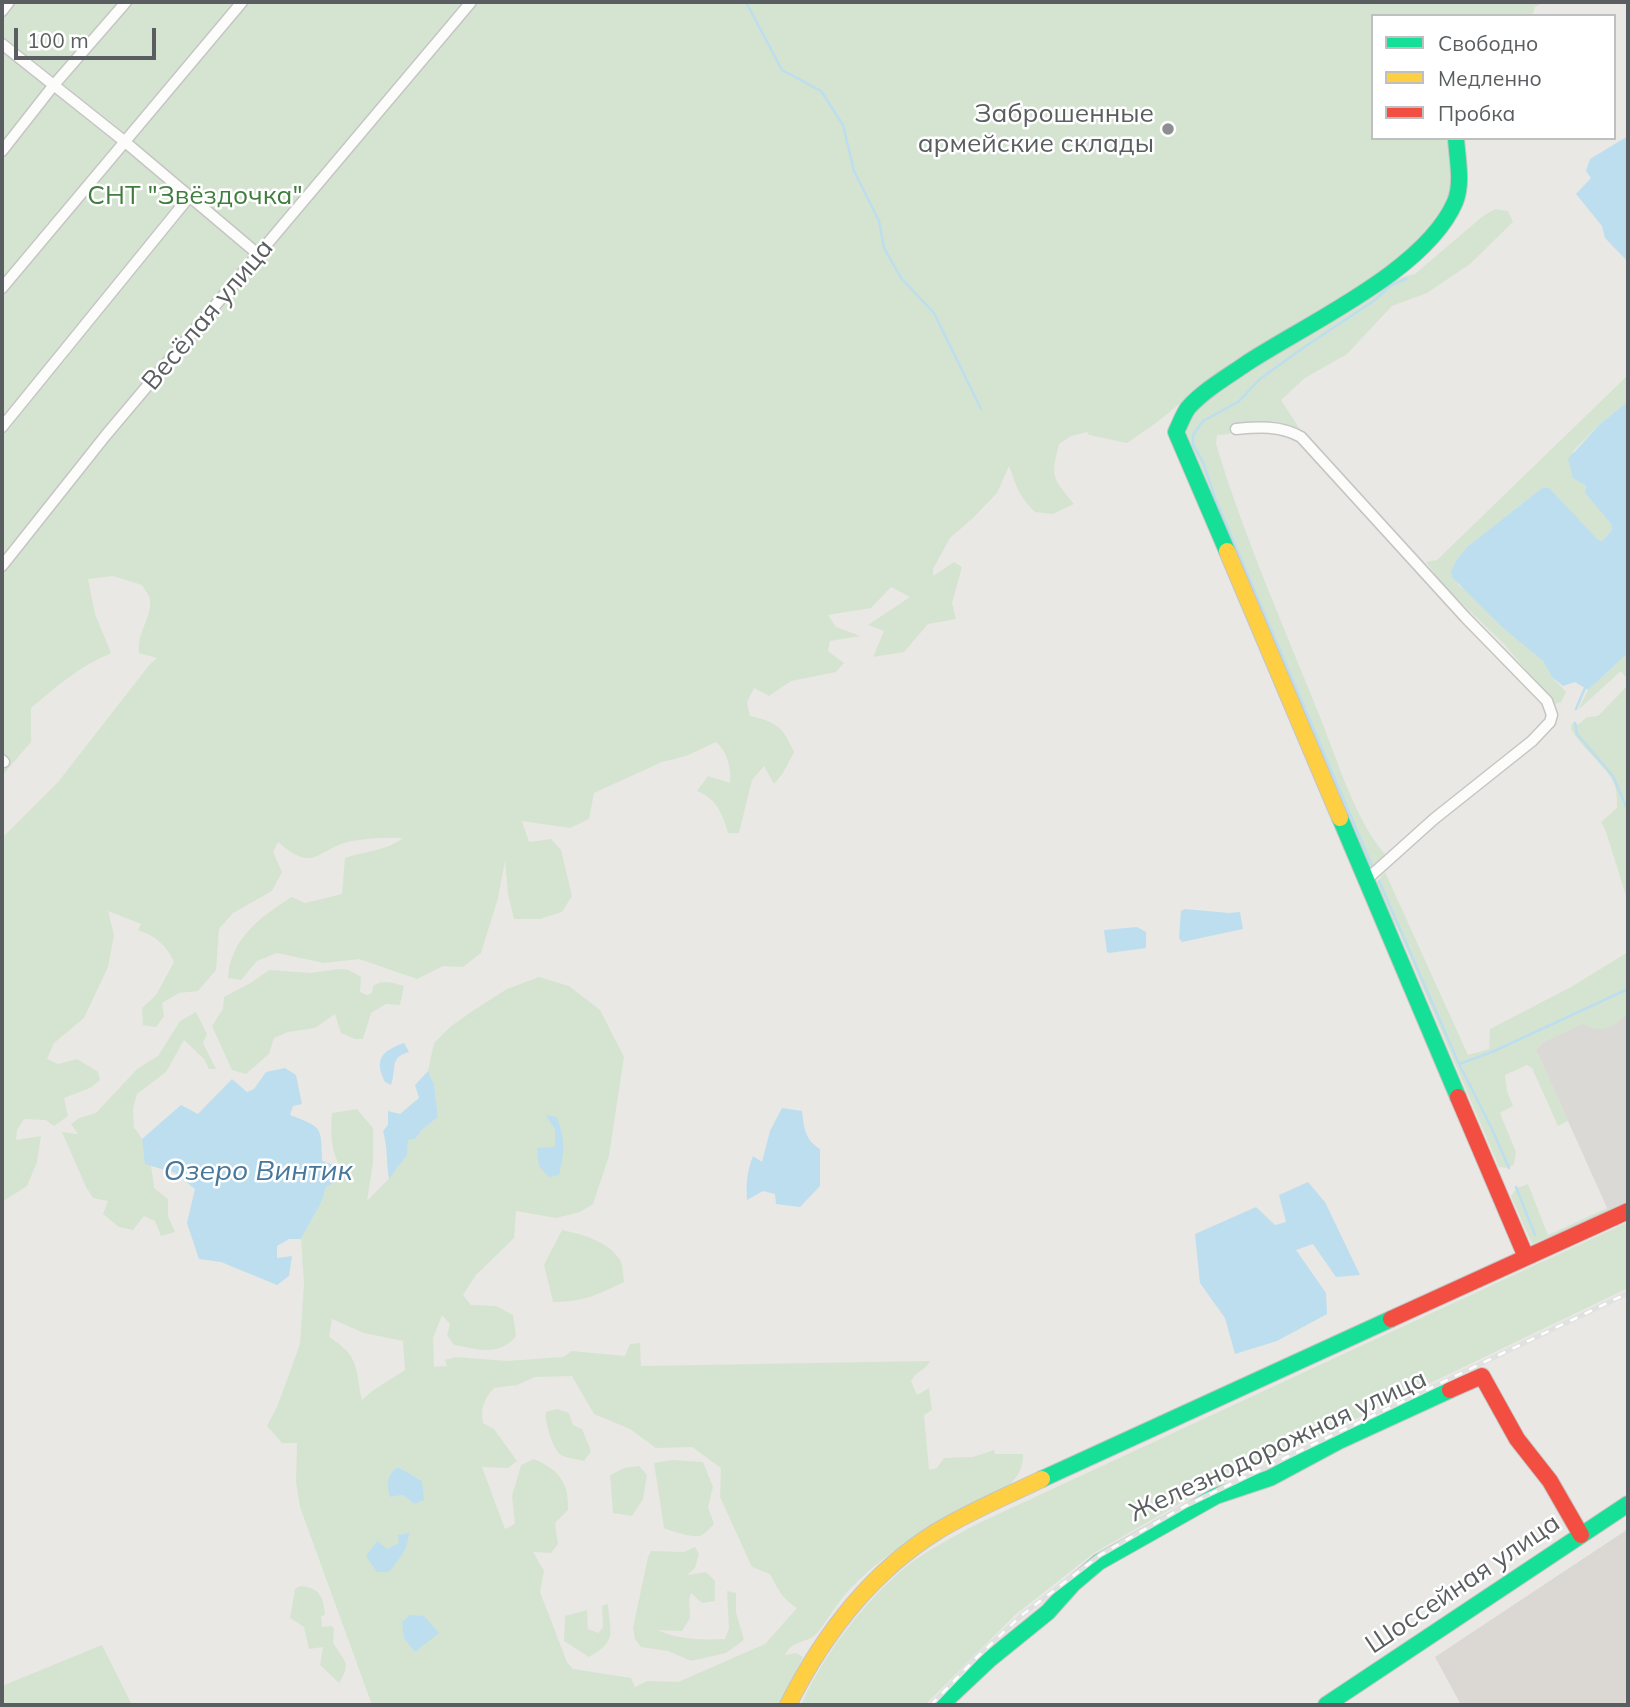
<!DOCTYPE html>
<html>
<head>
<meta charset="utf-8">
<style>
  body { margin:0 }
  #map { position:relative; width:1630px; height:1707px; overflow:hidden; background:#e9e8e4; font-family:Mulish,sans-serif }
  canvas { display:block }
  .frame { position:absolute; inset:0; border:4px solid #5b5e61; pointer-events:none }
  .legend { position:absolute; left:1371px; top:14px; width:245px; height:126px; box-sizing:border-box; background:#fff; border:2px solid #bdbfc0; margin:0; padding:9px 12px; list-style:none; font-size:21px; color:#5b5e61 }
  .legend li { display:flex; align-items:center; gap:14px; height:35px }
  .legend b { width:35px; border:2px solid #bdbfc0 }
  .scale { position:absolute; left:14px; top:28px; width:142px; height:32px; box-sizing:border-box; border:4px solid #5b5e61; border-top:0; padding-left:9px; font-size:21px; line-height:24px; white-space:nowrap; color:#5b5e61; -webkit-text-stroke:5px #fff; paint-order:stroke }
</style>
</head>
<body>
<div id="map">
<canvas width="1630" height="1707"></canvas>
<div class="frame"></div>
<ul class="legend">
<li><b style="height:9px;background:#16e098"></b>Свободно</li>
<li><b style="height:9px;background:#ffcf43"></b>Медленно</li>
<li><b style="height:9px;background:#f24e42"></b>Пробка</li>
</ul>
<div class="scale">100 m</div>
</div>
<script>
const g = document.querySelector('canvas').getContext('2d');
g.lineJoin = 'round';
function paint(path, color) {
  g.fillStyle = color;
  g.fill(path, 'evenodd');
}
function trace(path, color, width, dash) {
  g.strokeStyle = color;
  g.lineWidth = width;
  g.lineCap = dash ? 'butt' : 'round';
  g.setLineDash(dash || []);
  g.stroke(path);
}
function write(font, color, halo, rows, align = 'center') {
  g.font = font + ' Mulish,sans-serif';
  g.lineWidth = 5;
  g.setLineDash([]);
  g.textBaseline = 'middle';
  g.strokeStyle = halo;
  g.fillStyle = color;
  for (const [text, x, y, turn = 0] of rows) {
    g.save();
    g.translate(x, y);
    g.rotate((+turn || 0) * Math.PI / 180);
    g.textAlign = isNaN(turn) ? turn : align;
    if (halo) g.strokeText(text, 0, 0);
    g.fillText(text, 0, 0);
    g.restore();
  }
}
paint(new Path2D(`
  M 1628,1002 L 1628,1201 L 1608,1210 L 1536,1050 L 1543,1042 Z`), '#dad9d6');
paint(new Path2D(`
  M 1628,1529 L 1628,1705 L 1461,1705 L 1435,1657 Z`), '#dbd8d4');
paint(new Path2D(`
  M 2,2 L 1544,2 L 1535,7 L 1532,16 L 1373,16 L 1373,138 L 1449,138 L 1454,177 L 1446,213 L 1398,262 L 1194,392 L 1156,423 L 1127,443 L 1089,435 L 1087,432 L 1071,436 L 1059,444 C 1050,478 1053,478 1074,504 L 1053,514 L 1035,512 C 1018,495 1017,487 1009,466 L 997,493 L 973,518 L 950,538 L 933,569 L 933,576 L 954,562 L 962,567 L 952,603 L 956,619 L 928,624 L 904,652 L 873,657 L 884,631 L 868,625 L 910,597 L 891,587 L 871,608 L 828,615 L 836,627 L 860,636 L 830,641 L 828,651 L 844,663 L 836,672 L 791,681 L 769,696 L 754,688 L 747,702 L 750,716 C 777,722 783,727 794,752 L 783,773 L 774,784 L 764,766 L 752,780 L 739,833 L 728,833 C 722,813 717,799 697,791 L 708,776 L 730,783 C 731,767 728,753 716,742 L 686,756 L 662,762 L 594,793 L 589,819 L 570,828 L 522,821 L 529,842 L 551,839 L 561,850 L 572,896 L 562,912 L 540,919 L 514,919 L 508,894 L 505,861 L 498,898 L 481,953 L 463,967 L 443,966 L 417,979 L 359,959 L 324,963 L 277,953 L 257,961 L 241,980 L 228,978 C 230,939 261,916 292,897 L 305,903 L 342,894 L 345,858 C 364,851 387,851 403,838 C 387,837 368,838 352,841 C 317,848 315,875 278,842 L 273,852 L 282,872 L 272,891 L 233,913 L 219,929 L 216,970 L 198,991 L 179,993 L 162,1003 L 164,1016 L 156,1027 L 143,1025 L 142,1008 L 156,995 L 174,962 C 166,945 156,936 138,930 L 141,924 L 108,911 L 114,935 L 108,967 L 84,1018 L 54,1043 L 47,1059 L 58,1064 L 77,1059 L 98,1072 L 100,1080 L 90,1088 L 64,1098 L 68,1116 L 54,1126 L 46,1120 L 24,1119 L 17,1130 L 16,1140 L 41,1136 L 37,1162 L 27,1186 L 2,1202 L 2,838 L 58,782 L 150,664 L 157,658 L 139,653 C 137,631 151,620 150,601 C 150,596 145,590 142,585 L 113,576 L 88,579 L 95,614 L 111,653 C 80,666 57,686 31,708 L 31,742 L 2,776 Z
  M 1495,209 L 1508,211 L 1513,222 L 1470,264 L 1427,293 L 1392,306 L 1347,354 L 1305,378 L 1281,400 L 1301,431 C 1280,420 1259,423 1236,425 L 1229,434 L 1217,435 L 1216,444 C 1244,537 1284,627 1320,717 C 1337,759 1356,823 1386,855 L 1369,871 L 1180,426 L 1188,410 L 1387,281 L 1415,274 L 1483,216 Z
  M 1628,375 L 1628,401 L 1600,424 L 1573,451 L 1580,482 L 1586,486 L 1585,493 L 1611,524 L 1612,530 L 1602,541 L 1598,540 L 1542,488 L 1467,547 L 1457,559 L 1458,585 L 1467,591 L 1504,629 L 1543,661 L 1552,677 L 1566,692 L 1561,702 L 1555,704 L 1504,644 L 1444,586 L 1426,562 L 1437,560 Z
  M 1628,653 L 1628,680 L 1621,671 L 1578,710 L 1588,690 Z
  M 1628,685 L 1628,902 L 1605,829 L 1601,822 L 1617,808 C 1617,801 1617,792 1615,786 C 1610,769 1581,748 1571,729 L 1572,723 L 1579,724 L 1587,717 L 1598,716 Z
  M 1385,872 L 1468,1055 L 1489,1049 L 1490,1029 L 1571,987 L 1628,952 L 1628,1014 C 1608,1029 1606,1034 1582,1024 L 1543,1042 L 1536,1050 L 1568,1121 L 1558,1126 L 1532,1068 L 1527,1065 L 1505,1075 L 1507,1091 L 1513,1106 L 1500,1113 L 1516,1152 L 1514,1164 L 1508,1168 L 1499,1167 L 1397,927 L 1388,919 L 1374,886 Z
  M 338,969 L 349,970 L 361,977 L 360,992 L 367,995 L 372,993 L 373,986 C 384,979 392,983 404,986 L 400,1005 L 386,1004 L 371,1013 L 363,1039 L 355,1039 L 341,1033 L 335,1014 L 315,1028 L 288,1032 L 274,1038 L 269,1054 L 246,1074 L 232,1070 L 212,1026 L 223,1009 L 224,997 L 252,982 L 269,970 L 311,973 Z
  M 539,977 L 569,986 L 600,1010 L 624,1057 L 609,1156 L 593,1204 L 580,1212 L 556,1218 L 516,1211 L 514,1238 L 476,1275 L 463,1295 L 471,1305 L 496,1306 L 513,1315 L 516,1336 C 499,1357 478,1349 454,1345 L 447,1335 L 450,1324 L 442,1315 L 433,1338 L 434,1367 L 447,1366 L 445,1360 L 456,1357 L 507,1361 L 563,1357 L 572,1351 L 625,1356 L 630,1344 L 640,1343 L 641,1366 L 930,1361 C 926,1370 916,1371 911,1381 L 917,1395 L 929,1388 L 932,1410 L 924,1415 L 929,1470 L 937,1468 L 944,1458 L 973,1457 L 994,1450 L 995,1454 L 1023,1454 C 1024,1472 1013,1483 999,1493 C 943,1522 884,1548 843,1597 C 834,1608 827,1621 818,1632 C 809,1644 794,1638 785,1655 L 796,1653 L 803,1657 L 779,1705 L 372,1705 L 300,1507 L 296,1482 L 297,1443 L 282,1443 L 267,1426 L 277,1407 L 300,1344 L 304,1283 L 301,1239 L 322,1201 L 326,1187 L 348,1177 C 331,1158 330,1137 332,1113 L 357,1109 L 373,1128 L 373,1163 L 367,1201 C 384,1183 406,1166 408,1140 L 415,1139 L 422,1130 L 438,1117 L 434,1084 L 428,1071 L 434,1043 L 450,1027 L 471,1012 L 507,989 ZM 332,1319 L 364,1333 L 403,1341 L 405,1370 L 372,1391 L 362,1400 C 355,1368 360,1356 329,1337 ZM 572,1376 L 594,1414 L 630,1429 L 656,1448 L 692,1447 L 721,1468 L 720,1497 L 752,1567 L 770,1574 C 777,1588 783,1600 797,1608 L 765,1644 L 678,1682 L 647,1681 L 635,1687 L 631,1678 L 573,1669 L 567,1662 L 540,1592 L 544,1571 L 533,1552 L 551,1553 L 558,1544 L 555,1523 L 568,1510 C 569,1482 559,1470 534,1459 L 521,1465 L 512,1496 L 515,1524 L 505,1529 L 482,1467 L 508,1468 L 517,1461 L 494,1429 L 483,1423 C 480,1409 484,1399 494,1388 L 517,1385 L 535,1377 ZM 398,1467 L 422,1481 L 422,1495 L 414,1504 L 403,1495 L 390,1497 Z
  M 196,1012 L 207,1034 L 203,1043 L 216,1069 L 209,1069 L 204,1059 L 184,1040 L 166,1072 L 137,1094 L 133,1108 L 134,1128 C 147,1140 153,1170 154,1188 L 168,1199 L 168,1216 L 175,1232 L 161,1236 L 155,1221 L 144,1216 L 133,1230 L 119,1227 L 103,1214 L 108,1201 L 93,1198 L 86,1187 L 62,1132 L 78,1134 L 71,1124 L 79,1118 L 96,1113 L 137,1069 L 158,1056 L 180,1021 Z
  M 1528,1184 L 1548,1235 L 1607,1208 L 1609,1210 L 1628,1201 L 1628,1204 L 1532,1244 L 1511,1196 L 1517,1188 Z
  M 1628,1222 L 1628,1288 L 1181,1503 L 1094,1553 L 1015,1615 L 925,1705 L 801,1705 C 823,1655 865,1600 908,1565 C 929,1549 953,1537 977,1524 Z
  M 562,1230 C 582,1234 608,1241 620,1260 C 623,1265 623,1275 624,1282 C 597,1295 583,1302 553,1302 L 544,1265 Z
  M 557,1409 L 569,1413 L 573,1425 L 582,1429 L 591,1451 L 584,1461 C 577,1459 567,1458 561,1455 C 553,1450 544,1421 546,1412 Z
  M 672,1460 L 703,1462 L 713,1487 L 708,1507 L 714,1524 C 710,1528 705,1534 700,1536 C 695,1538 669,1531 664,1528 L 654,1463 Z
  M 639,1466 L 647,1475 L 643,1499 L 632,1516 L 613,1513 L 610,1475 L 624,1468 Z
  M 695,1547 L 699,1554 L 695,1568 L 687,1575 L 706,1572 L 715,1581 L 715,1601 L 702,1603 L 691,1593 L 689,1599 L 690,1618 L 682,1631 L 658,1630 C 678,1640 704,1640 725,1639 L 729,1628 L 727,1591 L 736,1593 L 736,1612 L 744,1640 L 726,1653 L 691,1661 L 668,1651 L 641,1647 L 635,1639 L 633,1628 L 648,1557 L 651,1551 L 684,1552 Z
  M 300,1586 C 318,1587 324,1596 325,1615 L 321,1616 L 322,1627 L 332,1626 L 334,1629 L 333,1642 C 343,1662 353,1661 339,1683 L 320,1665 L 323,1647 L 309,1649 L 304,1627 L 290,1618 L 295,1589 Z
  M 608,1604 C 610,1633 618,1641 589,1657 L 564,1641 L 565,1616 L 587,1610 L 588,1629 L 598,1633 L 603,1627 L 602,1606 Z
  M 102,1645 L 132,1705 L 2,1705 L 2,1686 Z`), '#d5e4d1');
paint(new Path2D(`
  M 1628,136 L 1628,262 L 1605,238 L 1602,226 L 1576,194 L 1591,178 L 1586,171 L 1590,159 Z
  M 1628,401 L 1628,653 L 1588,690 L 1575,682 L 1563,686 L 1552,677 L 1543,661 L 1504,629 L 1452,577 L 1451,571 L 1457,559 L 1467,547 L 1542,488 L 1549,488 L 1598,540 L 1602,541 L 1612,530 L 1611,524 L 1585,493 L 1586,486 L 1573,478 L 1568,459 L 1600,424 Z
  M 1185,909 L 1229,913 L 1240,912 L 1243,929 L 1182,942 L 1179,938 L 1181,911 Z
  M 1137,927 L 1146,932 L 1146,948 L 1109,953 L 1107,952 L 1104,930 Z
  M 404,1043 L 409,1052 C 389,1057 397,1068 391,1085 L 385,1082 C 374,1060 381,1051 404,1043 Z
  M 285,1068 L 296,1075 L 302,1104 L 293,1106 L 290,1115 C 323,1128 321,1126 322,1161 L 339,1167 L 348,1177 L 326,1187 L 322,1201 L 301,1239 L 289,1239 L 277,1246 L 277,1258 L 292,1256 L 289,1276 L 277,1285 L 221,1262 L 199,1259 L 187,1223 L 195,1189 L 175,1173 L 145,1164 L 142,1139 L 181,1105 L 198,1114 L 232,1079 L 247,1092 L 254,1089 L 266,1072 Z
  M 428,1071 L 434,1084 L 438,1117 L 422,1130 L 415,1139 L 408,1140 L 407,1155 L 389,1179 C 386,1162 388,1148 383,1131 L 388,1125 L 388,1111 L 400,1114 L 419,1098 L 415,1085 Z
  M 782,1108 L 802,1111 C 804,1128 805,1140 820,1149 L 820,1186 L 800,1207 L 776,1204 L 775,1194 L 763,1191 L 747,1200 C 746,1184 747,1171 753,1156 L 762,1162 L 770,1131 Z
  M 546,1115 L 557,1117 C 565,1140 565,1151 559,1175 L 549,1177 L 539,1166 L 537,1148 L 555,1147 L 555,1130 Z
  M 1308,1182 L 1325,1202 L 1360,1275 L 1336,1277 L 1313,1244 L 1296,1250 L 1326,1293 L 1327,1314 L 1277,1341 L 1235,1354 L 1225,1318 L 1200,1283 L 1195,1234 L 1256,1207 L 1275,1225 L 1286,1222 L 1279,1195 Z
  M 398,1467 L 422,1481 L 424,1500 L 414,1504 L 403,1495 L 390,1497 C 387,1484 386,1475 398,1467 Z
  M 409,1533 C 408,1550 399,1559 389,1572 L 377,1572 L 366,1556 L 377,1541 L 387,1549 L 399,1543 L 398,1535 Z
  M 410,1615 L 424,1616 L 439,1633 L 415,1652 L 404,1638 L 402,1622 Z`), '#bddeef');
trace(new Path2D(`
  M 746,2 L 782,70 L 821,91 L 843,125 L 854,171 L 879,221 L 884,248 L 901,278 L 934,313 L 981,409
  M 1576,709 L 1585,688
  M 1575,723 L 1577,734 L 1613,776 L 1628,811
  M 1372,866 L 1215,498 L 1203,462 L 1193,445 L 1193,435 L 1203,421 L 1238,402 L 1260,379 L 1300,350 L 1375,300 L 1390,286 L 1406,279
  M 1379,881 L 1459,1064 L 1491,1127 L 1509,1168
  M 1459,1064 L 1492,1052 L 1628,989
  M 1516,1187 L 1535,1235`), '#bddeef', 2.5);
const street = new Path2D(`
  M 2,11 L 9,2
  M 2,44 L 124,141 L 259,255
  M 2,151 L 53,86 L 126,2
  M 2,288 L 242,2
  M 2,427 L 189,197
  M 1236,429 C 1258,427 1280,425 1301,437 L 1466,618 L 1547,701 L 1552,715 L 1550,722 L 1532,741 L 1434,819 L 1366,880
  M 2,566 L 106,435 L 471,2
  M 2,760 L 4,762`);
const fast = new Path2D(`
  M 1227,551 L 1176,432 C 1180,424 1183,415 1188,408 C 1204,390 1227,377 1247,363 C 1308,323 1426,270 1455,202 C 1463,183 1457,158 1456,138
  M 1340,818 L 1458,1097
  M 1042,1479 L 1391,1319
  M 941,1705 L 990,1659 L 1048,1612 L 1073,1584 L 1099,1562 L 1216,1496 L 1270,1478 L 1339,1441 L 1450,1390
  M 1326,1705 L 1628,1504`);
const slow = new Path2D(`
  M 1227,551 L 1340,818
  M 788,1705 C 823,1635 869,1574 936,1532 C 970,1511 1007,1496 1042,1479`);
const jam = new Path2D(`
  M 1458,1097 L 1526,1257
  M 1391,1319 L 1628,1211
  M 1450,1390 L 1482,1376 L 1517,1439 L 1550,1481 L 1581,1535`);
trace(street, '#c5c5c5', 13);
trace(fast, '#c5c5c5', 18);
trace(slow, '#c5c5c5', 18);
trace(jam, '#c5c5c5', 18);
trace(street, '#fcfcfb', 10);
trace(fast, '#16e098', 16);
trace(slow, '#ffcf43', 16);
trace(jam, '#f24e42', 16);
const rail = new Path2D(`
  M 931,1705 L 976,1658 L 1022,1615 L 1100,1555 L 1185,1506 L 1628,1293`);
trace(rail, '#e0e1e1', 5);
trace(rail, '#fff', 2.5, [8]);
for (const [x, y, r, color] of [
  [1168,129,7,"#8d8e8f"]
]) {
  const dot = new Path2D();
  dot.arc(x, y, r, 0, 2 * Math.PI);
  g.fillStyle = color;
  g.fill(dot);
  trace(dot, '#fff', 2.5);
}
write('26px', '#5b5e61', '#fff', [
  ["Заброшенные",1154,114],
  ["армейские склады",1154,144]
], 'right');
write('26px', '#417d3e', '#fff', [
  ["СНТ \"Звёздочка\"",195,196]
]);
write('26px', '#5b5e61', '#fff', [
  ["Весёлая улица",208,315,-50],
  ["Железнодорожная улица",1278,1446,-25],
  ["Шоссейная улица",1463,1584,-34]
]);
write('italic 28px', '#47779b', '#fff', [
  ["Озеро Винтик",258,1172]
]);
</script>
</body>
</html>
